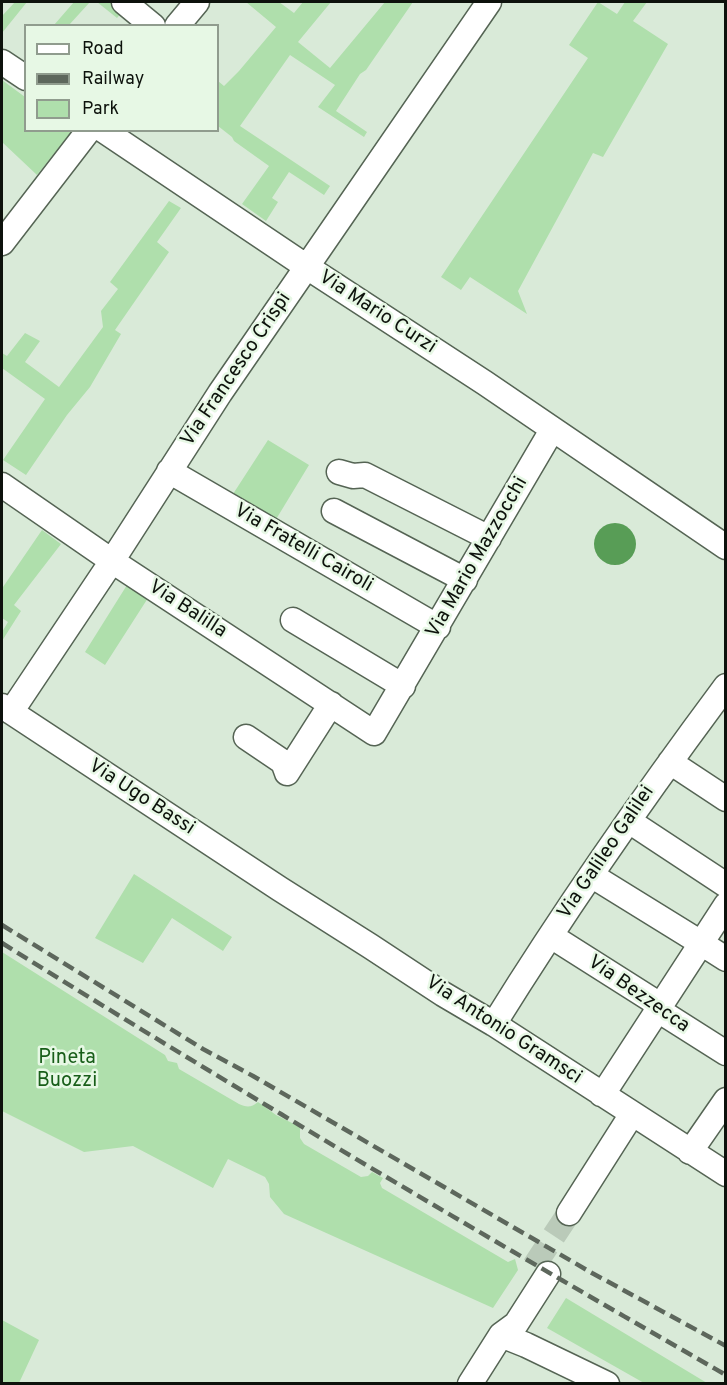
<!DOCTYPE html>
<html>
<head>
<meta charset="utf-8">
<style>
  body { margin:0 }
  #map { position:relative; width:727px; height:1385px; overflow:hidden; background:#d9ead8; font-family:Overpass,sans-serif }
  canvas { display:block }
  .frame { position:absolute; inset:0; border:3px solid #0d120c; pointer-events:none }
  .legend { position:absolute; left:24px; top:24px; width:195px; height:108px; box-sizing:border-box; background:#e7f8e5; border:2px solid #909c8e; margin:0; padding:8px 10px; list-style:none; font-size:18px; color:#0d120c }
  .legend li { display:flex; align-items:center; gap:12px; height:30px }
  .legend b { width:30px; border:2px solid #909c8e }
</style>
</head>
<body>
<div id="map">
<canvas width="727" height="1385"></canvas>
<div class="frame"></div>
<ul class="legend">
<li><b style="height:8px;background:#fff"></b>Road</li>
<li><b style="height:8px;background:#5d675c"></b>Railway</li>
<li><b style="height:16px;background:#afdfac"></b>Park</li>
</ul>
</div>
<script>
const g = document.querySelector('canvas').getContext('2d');
g.lineJoin = 'round';
function paint(path, color) {
  g.fillStyle = color;
  g.fill(path, 'evenodd');
}
function trace(path, color, width, dash) {
  g.strokeStyle = color;
  g.lineWidth = width;
  g.lineCap = dash ? 'butt' : 'round';
  g.setLineDash(dash || []);
  g.stroke(path);
}
function write(font, color, halo, rows, align = 'center') {
  g.font = font + ' Overpass,sans-serif';
  g.lineWidth = 5;
  g.setLineDash([]);
  g.textBaseline = 'middle';
  g.strokeStyle = halo;
  g.fillStyle = color;
  for (const [text, x, y, turn = 0] of rows) {
    g.save();
    g.translate(x, y);
    g.rotate((+turn || 0) * Math.PI / 180);
    g.textAlign = isNaN(turn) ? turn : align;
    if (halo) g.strokeText(text, 0, 0);
    g.fillText(text, 0, 0);
    g.restore();
  }
}
paint(new Path2D(`
  M 15,2 L 27,2 L 2,33 L 2,16 Z
  M 74,2 L 90,2 L 69,25 L 54,25 Z
  M 97,2 L 124,2 L 123,11 L 117,18 Z
  M 246,2 L 279,2 L 294,13 L 303,2 L 331,2 L 298,42 L 330,68 L 385,2 L 413,2 L 366,70 L 360,74 L 336,111 L 367,132 L 364,137 L 318,107 L 335,85 L 290,55 L 240,126 L 330,186 L 324,195 L 289,172 L 272,198 L 278,202 L 266,221 L 242,204 L 269,166 L 234,141 L 232,137 L 218,126 L 218,81 L 224,86 L 239,71 L 276,27 Z
  M 598,2 L 617,14 L 625,2 L 647,2 L 633,21 L 668,44 L 603,157 L 593,153 L 518,291 L 527,314 L 470,277 L 461,290 L 441,277 L 588,58 L 569,45 Z
  M 2,80 L 25,97 L 26,130 L 72,131 L 37,175 L 2,142 Z
  M 169,201 L 181,208 L 157,242 L 169,252 L 115,330 L 121,334 L 90,387 L 67,415 L 26,475 L 3,460 L 45,399 L 2,368 L 2,353 L 7,356 L 25,333 L 40,341 L 25,362 L 59,387 L 103,327 L 101,311 L 118,289 L 110,282 Z
  M 268,440 L 309,465 L 275,521 L 233,494 Z
  M 42,530 L 61,544 L 14,605 L 21,611 L 2,641 L 2,632 L 8,622 L 2,618 L 2,586 L 3,587 Z
  M 127,585 L 148,598 L 105,665 L 85,652 Z
  M 134,874 L 232,937 L 223,951 L 172,918 L 143,963 L 95,938 Z
  M 2,952 L 165,1055 L 168,1061 L 177,1063 L 179,1069 L 239,1104 C 246,1107 251,1108 258,1102 L 276,1115 L 300,1127 L 300,1138 L 304,1144 L 361,1177 L 368,1176 L 372,1172 L 383,1178 L 380,1183 L 382,1188 L 508,1262 L 515,1259 L 518,1270 L 493,1308 L 284,1214 L 270,1197 L 269,1184 L 265,1177 L 228,1159 L 213,1188 L 133,1146 L 84,1152 L 2,1111 Z
  M 566,1298 L 707,1383 L 644,1383 L 547,1328 Z
  M 2,1320 L 39,1340 L 19,1383 L 2,1383 Z`), '#afdfac');
paint(new Path2D(`
  M594 544a21 21 0 1 1 42 0a21 21 0 1 1-42 0Z`), '#589d56');
trace(new Path2D(`
  M 534,1266 L 569,1213`), '#bacab9', 24, [24, 12]);
const minor = new Path2D(`
  M 124,2 L 153,26
  M 177,26 L 197,2
  M 2,62 L 26,78
  M 103,130 L 307,267 L 485,383 L 726,547
  M 2,243 L 89,130
  M 169,471 L 438,627
  M 339,472 L 353,476 L 365,475 L 489,538
  M 2,485 L 112,561 L 374,733 L 552,430
  M 334,511 L 465,580
  M 293,620 L 403,686
  M 2,706 L 280,889 L 370,946 L 443,994 L 494,1024 L 726,1174
  M 11,712 L 112,561 L 220,393 L 489,2
  M 246,737 L 283,762 L 287,773
  M 670,762 L 726,799
  M 287,773 L 331,704
  M 629,821 L 726,885
  M 591,875 L 701,943 L 726,959
  M 551,936 L 652,1000 L 658,1010 L 726,1053
  M 494,1024 C 566,908 644,796 726,686
  M 601,1094 L 607,1088 L 726,905
  M 690,1152 L 726,1100
  M 569,1213 L 632,1114
  M 501,1335 L 526,1345 L 607,1384
  M 470,1384 L 501,1335 L 516,1324 L 548,1274`);
trace(minor, '#556454', 27);
trace(minor, '#fff', 24);
trace(new Path2D(`
  M 2,925 L 203,1049 L 253,1076 L 592,1273 L 726,1346
  M 2,943 C 240,1092 482,1235 726,1375`), '#5d675c', 4.5, [12, 6]);
write('20px', '#0d120c', '#e7f8e5', [
  ["Via Mario Curzi",377,313,33],
  ["Via Francesco Crispi",237,370,-56],
  ["Via Fratelli Cairoli",303,549,30],
  ["Via Mario Mazzocchi",478,558,-60],
  ["Via Balilla",187,610,33],
  ["Via Ugo Bassi",141,798,33],
  ["Via Galileo Galilei",607,853,-56],
  ["Via Bezzecca",638,995,35],
  ["Via Antonio Gramsci",503,1031,33]
]);
write('20px', '#185e19', '#e7f8e5', [
  ["Pineta",67,1059],
  ["Buozzi",67,1082]
]);
</script>
</body>
</html>
